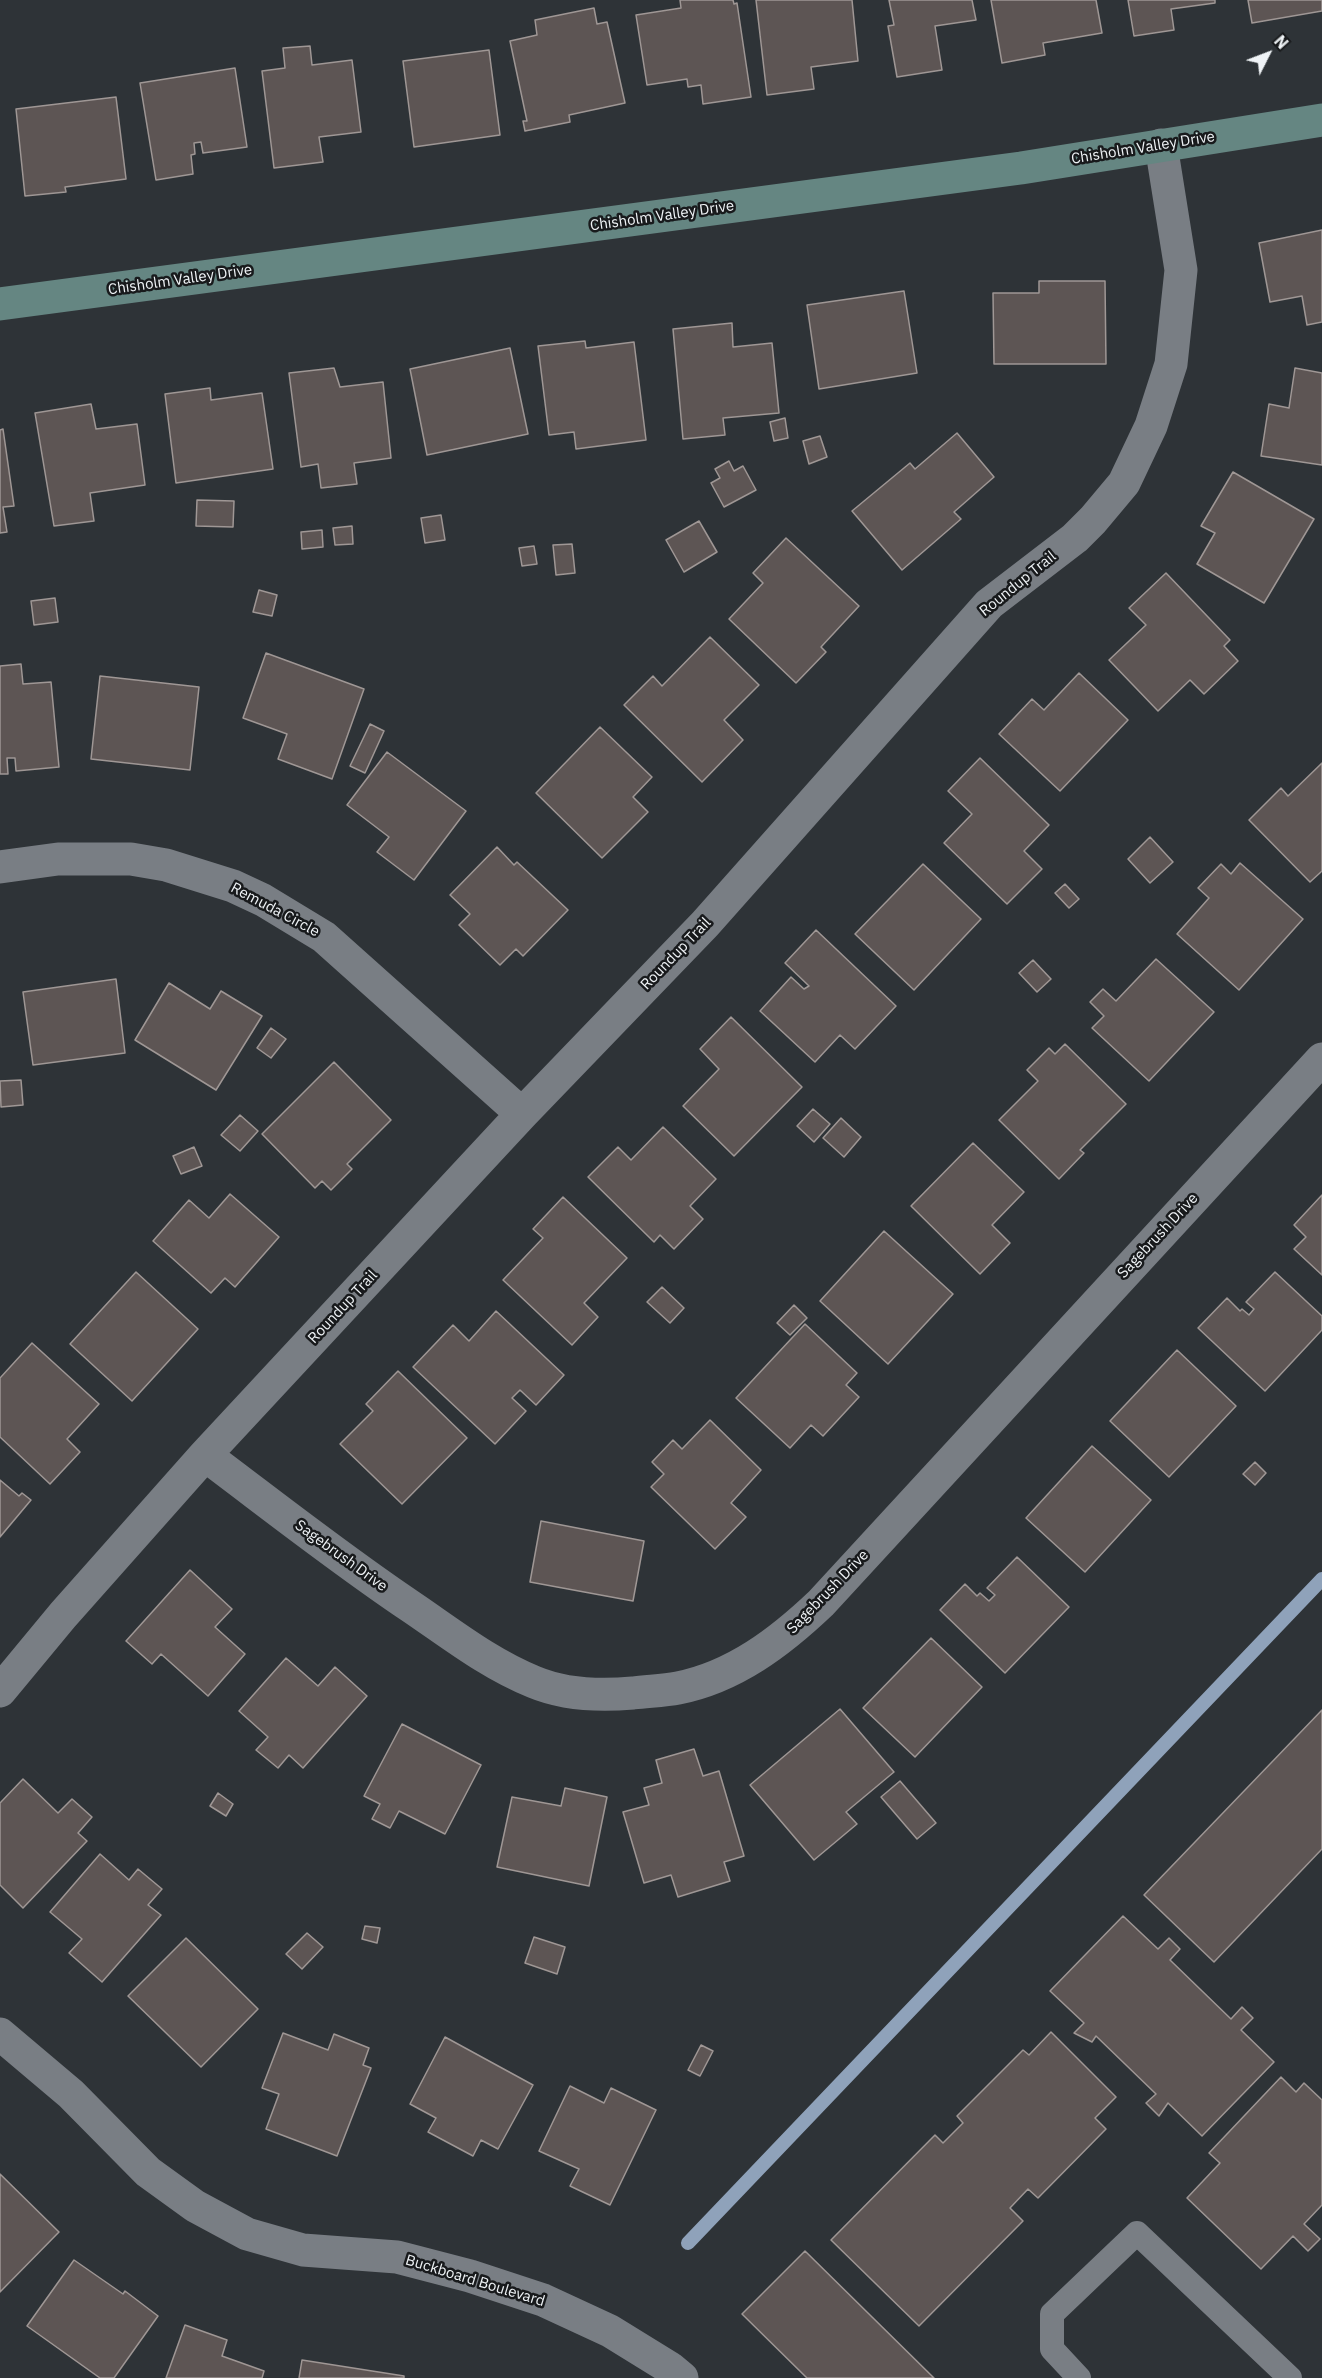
<!DOCTYPE html>
<html>
<head>
<meta charset="utf-8">
<style>
  body { margin:0 }
  #map { position:relative; width:1322px; height:2378px; overflow:hidden; background:#2e3337; font-family:"IBM Plex Sans",sans-serif }
  canvas { display:block }
  .north { position:absolute; left:1238px; top:24px; width:60px; height:60px; -webkit-text-stroke:4px #181a1c; paint-order:stroke; rotate:48deg; font-size:16px; font-weight:700; line-height:24px; text-align:center; color:#eff3f6 }
  .north::after { content:''; display:block; margin:auto; width:21px; height:27px; background:#eff3f6; clip-path:polygon(50% 0,100% 100%,50% 72%,0 100%) }
</style>
</head>
<body>
<div id="map">
<canvas width="1322" height="2378"></canvas>
<div class="north">N</div>
</div>
<script>
const g = document.querySelector('canvas').getContext('2d');
g.lineJoin = 'round';
function trace(path, color, width, dash) {
  g.strokeStyle = color;
  g.lineWidth = width;
  g.lineCap = dash ? 'butt' : 'round';
  g.setLineDash(dash || []);
  g.stroke(path);
}
function paint(path, color) {
  g.fillStyle = color;
  g.fill(path, 'evenodd');
}
function write(font, color, halo, rows, align = 'center') {
  g.font = font + ' "IBM Plex Sans",sans-serif';
  g.lineWidth = 5;
  g.setLineDash([]);
  g.textBaseline = 'middle';
  g.strokeStyle = halo;
  g.fillStyle = color;
  for (const [text, x, y, turn = 0] of rows) {
    g.save();
    g.translate(x, y);
    g.rotate((+turn || 0) * Math.PI / 180);
    g.textAlign = isNaN(turn) ? turn : align;
    if (halo) g.strokeText(text, 0, 0);
    g.fillText(text, 0, 0);
    g.restore();
  }
}
trace(new Path2D(`
  M 688,2243 L 1322,1579`), '#8fa2ba', 14);
const building = new Path2D(`
  M 680,0 L 733,0 L 734,4 L 737,3 L 751,97 L 703,104 L 701,85 L 688,87 L 687,79 L 647,85 L 636,15 L 681,8 Z
  M 756,0 L 852,0 L 858,61 L 811,67 L 814,89 L 767,95 Z
  M 889,0 L 972,0 L 976,20 L 935,26 L 942,70 L 897,77 L 888,26 L 894,25 Z
  M 991,0 L 1096,0 L 1102,33 L 1043,43 L 1045,55 L 1002,63 Z
  M 1128,0 L 1215,0 L 1215,3 L 1171,9 L 1174,30 L 1134,36 Z
  M 1248,0 L 1322,0 L 1322,11 L 1252,23 Z
  M 594,8 L 597,24 L 607,22 L 625,103 L 569,115 L 570,122 L 525,131 L 523,121 L 527,121 L 510,41 L 537,35 L 535,20 Z
  M 310,46 L 312,65 L 352,60 L 361,132 L 319,137 L 323,162 L 274,168 L 262,71 L 285,68 L 283,48 Z
  M 489,50 L 500,135 L 414,147 L 403,61 Z
  M 235,68 L 247,147 L 203,153 L 201,142 L 194,143 L 195,154 L 191,155 L 193,174 L 156,180 L 140,83 Z
  M 116,97 L 126,179 L 65,187 L 66,192 L 25,196 L 16,109 Z
  M 1322,230 L 1322,322 L 1307,325 L 1302,296 L 1270,302 L 1259,243 Z
  M 1039,281 L 1105,281 L 1106,364 L 994,364 L 993,293 L 1039,293 Z
  M 904,291 L 917,373 L 819,389 L 807,305 Z
  M 732,323 L 733,347 L 772,343 L 779,413 L 723,418 L 725,435 L 683,439 L 673,329 Z
  M 585,341 L 586,348 L 634,342 L 646,440 L 576,449 L 574,432 L 549,435 L 538,346 Z
  M 510,348 L 528,434 L 427,455 L 410,369 Z
  M 334,368 L 340,387 L 383,382 L 391,458 L 354,463 L 357,484 L 321,488 L 318,464 L 301,467 L 289,373 Z
  M 1295,368 L 1322,373 L 1322,465 L 1261,456 L 1269,404 L 1289,408 Z
  M 210,388 L 211,400 L 262,393 L 273,469 L 176,483 L 165,394 Z
  M 91,404 L 96,429 L 137,424 L 145,485 L 90,493 L 94,521 L 54,526 L 35,413 Z
  M 785,418 L 788,438 L 774,441 L 770,422 Z
  M 3,429 L 14,506 L 3,507 L 7,532 L 0,533 L 0,430 Z
  M 957,433 L 994,477 L 954,512 L 961,519 L 902,570 L 852,511 L 910,463 L 915,469 Z
  M 820,436 L 827,457 L 809,464 L 803,441 Z
  M 729,461 L 734,471 L 743,466 L 756,490 L 724,507 L 711,483 L 720,478 L 715,469 Z
  M 1233,472 L 1314,519 L 1264,603 L 1197,564 L 1215,533 L 1201,526 Z
  M 197,500 L 234,501 L 233,527 L 196,526 Z
  M 441,515 L 445,540 L 425,543 L 421,518 Z
  M 699,521 L 717,552 L 684,572 L 666,540 Z
  M 352,526 L 353,544 L 335,545 L 333,528 Z
  M 322,530 L 323,547 L 302,549 L 301,532 Z
  M 786,538 L 859,606 L 821,647 L 826,652 L 796,683 L 729,619 L 763,583 L 753,573 Z
  M 572,544 L 575,573 L 556,575 L 553,545 Z
  M 534,546 L 537,564 L 522,566 L 519,548 Z
  M 1166,573 L 1230,640 L 1224,646 L 1238,661 L 1204,694 L 1190,680 L 1158,711 L 1109,660 L 1146,625 L 1129,608 Z
  M 259,590 L 277,595 L 272,616 L 253,612 Z
  M 55,598 L 58,622 L 34,625 L 31,601 Z
  M 710,637 L 759,685 L 724,720 L 743,740 L 702,782 L 624,705 L 653,676 L 662,686 Z
  M 266,653 L 364,689 L 332,779 L 278,759 L 287,734 L 243,718 Z
  M 21,664 L 23,684 L 51,682 L 59,767 L 16,771 L 15,758 L 7,758 L 8,774 L 0,774 L 0,666 Z
  M 1079,673 L 1128,720 L 1060,791 L 999,734 L 1032,699 L 1044,710 Z
  M 100,676 L 199,687 L 190,770 L 91,759 Z
  M 370,724 L 384,731 L 365,773 L 350,766 Z
  M 600,727 L 652,777 L 633,797 L 648,812 L 602,858 L 536,793 Z
  M 387,752 L 466,811 L 414,880 L 377,852 L 389,837 L 347,805 Z
  M 980,758 L 1049,825 L 1024,851 L 1042,869 L 1007,904 L 944,843 L 972,814 L 948,791 Z
  M 1322,763 L 1322,871 L 1310,882 L 1249,820 L 1281,788 L 1288,796 Z
  M 1150,837 L 1173,862 L 1150,883 L 1128,859 Z
  M 497,847 L 514,865 L 517,862 L 568,910 L 523,956 L 516,949 L 500,965 L 459,925 L 470,914 L 450,895 Z
  M 1240,863 L 1303,919 L 1239,990 L 1177,934 L 1209,898 L 1198,888 L 1221,864 L 1231,874 Z
  M 923,864 L 981,919 L 914,990 L 855,934 Z
  M 1065,884 L 1079,899 L 1069,908 L 1055,893 Z
  M 816,930 L 896,1006 L 855,1049 L 840,1035 L 815,1062 L 760,1011 L 791,977 L 804,989 L 809,986 L 785,963 Z
  M 1156,959 L 1214,1012 L 1149,1081 L 1092,1028 L 1104,1016 L 1090,1002 L 1103,989 L 1116,1001 Z
  M 1033,960 L 1051,979 L 1037,992 L 1019,973 Z
  M 116,979 L 125,1053 L 33,1065 L 23,992 Z
  M 169,983 L 210,1009 L 221,991 L 262,1016 L 216,1090 L 135,1040 Z
  M 731,1017 L 802,1087 L 734,1156 L 683,1106 L 719,1069 L 700,1049 Z
  M 271,1028 L 286,1039 L 271,1058 L 257,1048 Z
  M 1065,1044 L 1126,1104 L 1080,1150 L 1084,1153 L 1059,1179 L 999,1120 L 1038,1081 L 1027,1070 L 1049,1048 L 1055,1054 Z
  M 334,1062 L 391,1120 L 347,1164 L 352,1169 L 331,1190 L 322,1181 L 315,1188 L 262,1134 Z
  M 21,1080 L 23,1105 L 1,1107 L 0,1081 Z
  M 813,1109 L 830,1124 L 814,1142 L 797,1126 Z
  M 240,1115 L 258,1131 L 240,1151 L 221,1135 Z
  M 841,1118 L 861,1137 L 844,1157 L 823,1138 Z
  M 663,1127 L 716,1179 L 690,1206 L 703,1219 L 674,1249 L 660,1235 L 654,1242 L 588,1177 L 618,1147 L 631,1160 Z
  M 973,1143 L 1024,1192 L 992,1225 L 1010,1243 L 980,1274 L 911,1206 Z
  M 194,1147 L 202,1166 L 181,1174 L 173,1156 Z
  M 230,1194 L 279,1237 L 235,1287 L 225,1278 L 211,1293 L 153,1241 L 189,1200 L 209,1218 Z
  M 1322,1195 L 1322,1275 L 1294,1249 L 1306,1237 L 1294,1225 Z
  M 563,1197 L 627,1258 L 584,1303 L 598,1317 L 572,1345 L 503,1280 L 543,1238 L 533,1229 Z
  M 884,1231 L 953,1294 L 888,1364 L 820,1301 Z
  M 136,1272 L 198,1329 L 132,1401 L 70,1344 Z
  M 1275,1272 L 1322,1316 L 1322,1330 L 1265,1391 L 1198,1328 L 1227,1298 L 1240,1311 L 1242,1309 L 1249,1315 L 1254,1309 L 1246,1302 Z
  M 662,1287 L 684,1308 L 670,1323 L 647,1302 Z
  M 794,1305 L 807,1318 L 790,1335 L 777,1323 Z
  M 496,1311 L 564,1375 L 536,1405 L 520,1390 L 512,1398 L 526,1411 L 495,1444 L 413,1367 L 453,1325 L 469,1341 Z
  M 805,1324 L 857,1373 L 846,1385 L 859,1397 L 823,1436 L 811,1425 L 790,1448 L 736,1398 Z
  M 32,1343 L 99,1404 L 67,1439 L 80,1452 L 50,1484 L 0,1437 L 0,1378 Z
  M 1177,1350 L 1236,1406 L 1169,1477 L 1110,1421 Z
  M 398,1371 L 467,1438 L 402,1504 L 340,1444 L 373,1411 L 366,1404 Z
  M 710,1420 L 761,1470 L 731,1503 L 746,1517 L 715,1549 L 651,1487 L 664,1474 L 652,1462 L 673,1440 L 682,1449 Z
  M 1092,1446 L 1151,1500 L 1085,1572 L 1026,1518 Z
  M 1255,1462 L 1266,1473 L 1255,1485 L 1243,1474 Z
  M 0,1480 L 19,1496 L 22,1493 L 31,1500 L 0,1537 Z
  M 541,1521 L 644,1541 L 633,1601 L 530,1582 Z
  M 1017,1557 L 1069,1607 L 1005,1673 L 940,1610 L 965,1584 L 977,1596 L 980,1593 L 989,1601 L 995,1595 L 987,1588 Z
  M 190,1570 L 232,1609 L 215,1627 L 245,1654 L 208,1696 L 161,1654 L 152,1664 L 126,1641 Z
  M 931,1638 L 982,1687 L 915,1757 L 863,1708 Z
  M 286,1658 L 318,1686 L 335,1667 L 367,1696 L 303,1768 L 289,1755 L 278,1768 L 256,1750 L 268,1737 L 239,1711 Z
  M 840,1709 L 894,1772 L 846,1812 L 857,1824 L 814,1860 L 750,1785 Z
  M 1322,1710 L 1322,1849 L 1214,1962 L 1144,1895 Z
  M 402,1724 L 481,1765 L 445,1834 L 399,1811 L 390,1828 L 372,1819 L 380,1804 L 364,1796 Z
  M 694,1749 L 703,1776 L 719,1771 L 744,1856 L 724,1862 L 730,1881 L 678,1897 L 671,1875 L 644,1883 L 623,1812 L 649,1805 L 644,1788 L 662,1783 L 656,1760 Z
  M 23,1779 L 58,1813 L 72,1799 L 92,1817 L 78,1833 L 87,1841 L 23,1908 L 0,1885 L 0,1803 Z
  M 900,1781 L 936,1823 L 917,1839 L 881,1797 Z
  M 565,1788 L 607,1797 L 589,1886 L 497,1867 L 512,1797 L 561,1806 Z
  M 218,1793 L 233,1804 L 226,1816 L 210,1806 Z
  M 100,1854 L 129,1880 L 138,1869 L 162,1889 L 148,1905 L 161,1915 L 102,1982 L 69,1953 L 82,1939 L 50,1912 Z
  M 1123,1916 L 1158,1949 L 1169,1938 L 1180,1949 L 1170,1960 L 1231,2019 L 1242,2007 L 1253,2018 L 1241,2030 L 1274,2062 L 1202,2136 L 1168,2103 L 1159,2116 L 1146,2103 L 1156,2094 L 1096,2036 L 1092,2042 L 1074,2033 L 1084,2023 L 1050,1991 Z
  M 365,1926 L 380,1928 L 377,1943 L 362,1939 Z
  M 307,1933 L 323,1947 L 302,1969 L 286,1954 Z
  M 534,1937 L 565,1947 L 557,1974 L 525,1963 Z
  M 186,1938 L 258,2009 L 201,2067 L 128,1996 Z
  M 1051,2032 L 1116,2097 L 1095,2118 L 1106,2129 L 1038,2198 L 1028,2189 L 1010,2208 L 1023,2221 L 919,2326 L 831,2240 L 935,2135 L 943,2143 L 963,2123 L 957,2116 L 1023,2050 L 1029,2055 Z
  M 283,2033 L 328,2050 L 334,2034 L 369,2048 L 363,2065 L 371,2068 L 337,2156 L 266,2129 L 279,2094 L 262,2088 Z
  M 445,2037 L 533,2085 L 498,2149 L 481,2140 L 473,2156 L 428,2132 L 436,2118 L 410,2104 Z
  M 701,2045 L 713,2051 L 700,2076 L 688,2070 Z
  M 1281,2077 L 1296,2092 L 1304,2083 L 1322,2100 L 1322,2205 L 1304,2224 L 1320,2239 L 1308,2251 L 1293,2236 L 1261,2269 L 1187,2198 L 1220,2163 L 1209,2153 Z
  M 570,2086 L 604,2103 L 611,2088 L 656,2110 L 610,2205 L 570,2186 L 579,2169 L 539,2151 Z
  M 0,2174 L 59,2232 L 0,2292 Z
  M 805,2251 L 934,2378 L 807,2378 L 742,2314 Z
  M 74,2260 L 123,2294 L 125,2291 L 158,2316 L 114,2378 L 100,2378 L 27,2326 Z
  M 185,2325 L 227,2340 L 222,2356 L 264,2371 L 262,2378 L 166,2378 Z
  M 302,2360 L 404,2376 L 404,2378 L 299,2378 Z`);
paint(building, '#5d5554');
trace(building, '#9f9795', 1.5);
trace(new Path2D(`
  M 1079,2378 L 1052,2349 L 1052,2314 L 1137,2233 L 1290,2378`), '#797e84', 24);
trace(new Path2D(`
  M 0,867 L 58,859 L 131,859 L 166,865 L 233,886 L 263,900 L 324,937 L 522,1114
  M 205,1455 C 273,1506 340,1559 410,1606 C 450,1633 489,1664 534,1682 C 565,1695 600,1696 633,1693 C 647,1691 663,1691 678,1688 C 734,1677 780,1642 821,1603 L 1322,1059
  M 0,1691 L 63,1615 L 205,1455 L 522,1114 L 705,924 L 989,604 L 1075,538 L 1093,520 L 1124,483 L 1151,426 L 1171,364 L 1181,270 L 1161,145
  M 0,2034 L 71,2094 L 148,2172 L 195,2206 L 247,2234 L 303,2250 L 397,2257 L 470,2276 L 543,2300 L 610,2331 L 670,2368 L 682,2378`), '#797e84', 33);
trace(new Path2D(`
  M 0,304 L 1021,168 L 1322,120`), '#658682', 33);
write('15px', '#eff3f6', '#181a1c', [
  ["Chisholm Valley Drive",1143,148,-9],
  ["Chisholm Valley Drive",662,216,-8],
  ["Chisholm Valley Drive",180,280,-8],
  ["Roundup Trail",1018,584,-39],
  ["Remuda Circle",275,910,28],
  ["Roundup Trail",676,954,-46],
  ["Sagebrush Drive",1158,1236,-47],
  ["Roundup Trail",343,1307,-47],
  ["Sagebrush Drive",341,1556,36],
  ["Sagebrush Drive",828,1592,-46],
  ["Buckboard Boulevard",475,2281,17]
]);
</script>
</body>
</html>
